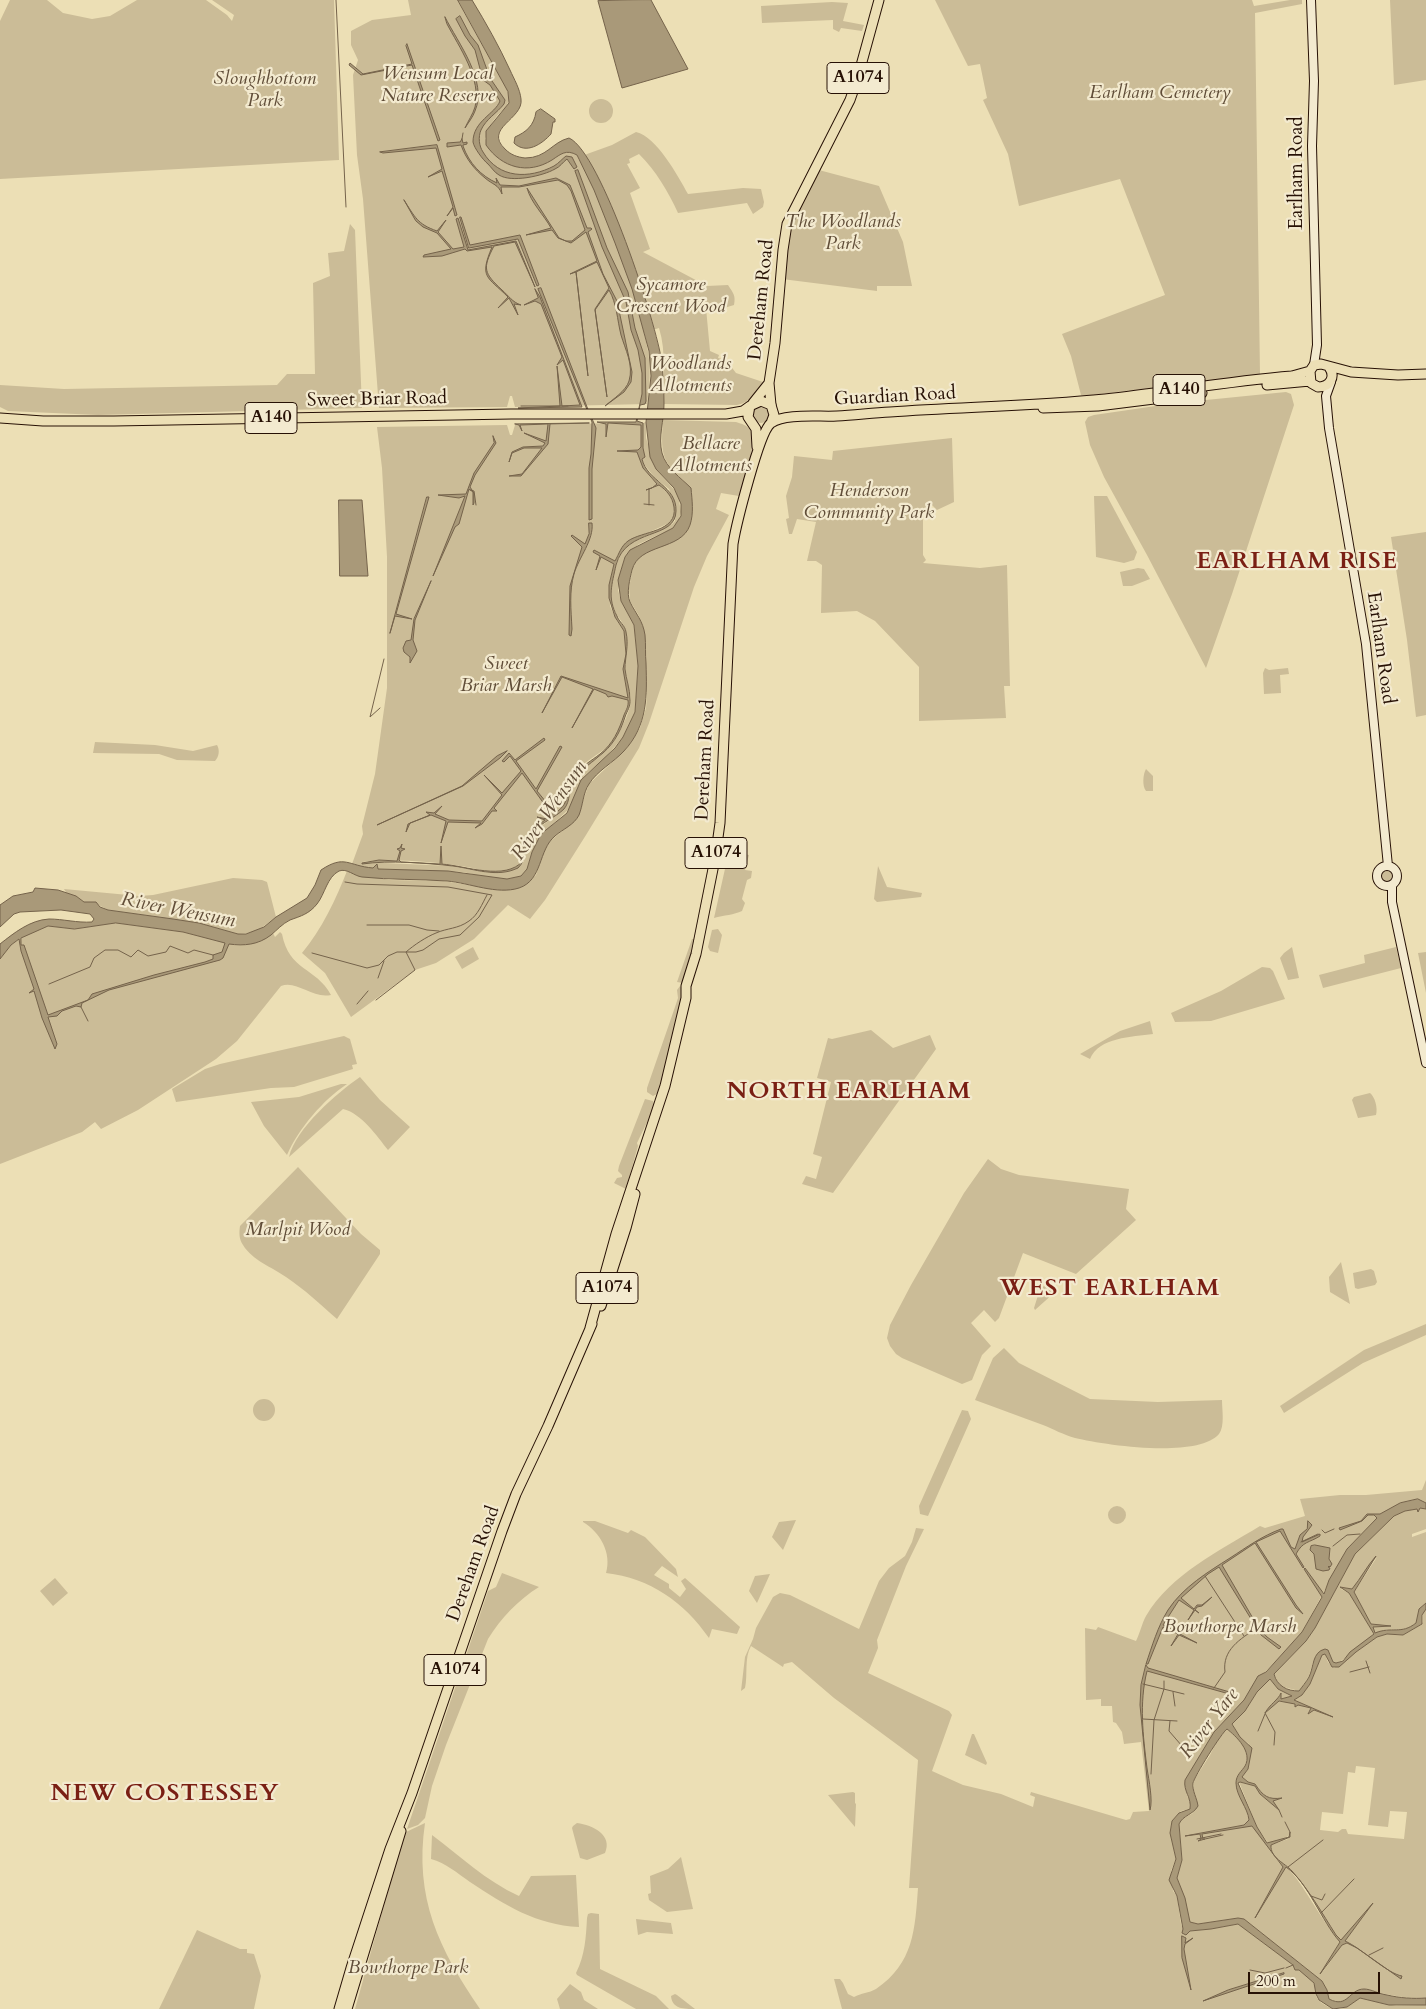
<!DOCTYPE html>
<html>
<head>
<meta charset="utf-8">
<style>
  body { margin:0 }
  #map { position:relative; width:1426px; height:2009px; overflow:hidden; background:#ecdfb5; font-family:Cardo,serif }
  canvas { display:block }
  .scale { position:absolute; left:1248px; top:1972px; width:132px; height:22px; box-sizing:border-box; border:2px solid #271105; border-top:0; padding-left:6px; font-size:15px; line-height:18px; white-space:nowrap; color:#271105; -webkit-text-stroke:4px #f3eacf; paint-order:stroke }
</style>
</head>
<body>
<div id="map">
<canvas width="1426" height="2009"></canvas>
<div class="scale">200 m</div>
</div>
<script>
const g = document.querySelector('canvas').getContext('2d');
g.lineJoin = 'round';
function paint(path, color) {
  g.fillStyle = color;
  g.fill(path, 'evenodd');
}
function trace(path, color, width, dash) {
  g.strokeStyle = color;
  g.lineWidth = width;
  g.lineCap = dash ? 'butt' : 'round';
  g.setLineDash(dash || []);
  g.stroke(path);
}
function write(font, color, halo, rows, align = 'center') {
  g.font = font + ' Cardo,serif';
  g.lineWidth = 4.5;
  g.setLineDash([]);
  g.textBaseline = 'middle';
  g.strokeStyle = halo;
  g.fillStyle = color;
  for (const [text, x, y, turn = 0] of rows) {
    g.save();
    g.translate(x, y);
    g.rotate((+turn || 0) * Math.PI / 180);
    g.textAlign = isNaN(turn) ? turn : align;
    if (halo) g.strokeText(text, 0, 0);
    g.fillText(text, 0, 0);
    g.restore();
  }
}
paint(new Path2D(`
  M 10,0 L 47,0 L 63,13 L 92,19 L 110,16 L 137,0 L 206,0 L 227,15 L 232,21 L 234,15 L 212,0 L 334,0 L 339,160 L 0,179 L 0,21 Z
  M 408,0 L 458,0 L 508,92 C 511,109 502,108 494,120 C 490,125 488,133 485,139 L 532,168 L 552,160 L 560,153 L 570,152 L 577,155 L 579,160 L 587,154 L 612,145 L 636,132 C 657,137 678,176 688,194 L 743,188 L 761,189 L 764,202 L 763,207 L 753,214 L 747,203 L 678,213 C 668,191 656,171 639,154 L 629,159 L 630,163 L 627,164 L 640,188 L 630,193 L 650,249 L 643,252 L 707,286 L 728,285 C 733,293 736,295 734,305 L 724,308 L 712,304 L 706,308 L 710,351 L 719,355 L 718,358 L 726,360 L 736,373 L 763,382 C 756,392 750,403 737,405 L 664,404 C 662,378 667,353 659,328 L 644,333 C 651,359 651,378 647,404 L 515,407 L 512,396 L 510,396 L 507,407 L 379,408 L 363,199 L 357,155 L 353,75 L 358,60 L 351,45 L 351,31 L 372,20 L 411,15 Z
  M 935,0 L 1252,0 L 1254,6 L 1290,0 L 1302,0 L 1302,4 L 1255,13 L 1260,375 L 1092,395 L 1081,395 L 1071,356 L 1062,334 L 1165,295 L 1120,179 L 1019,206 L 1008,154 L 983,100 L 987,98 L 980,64 L 968,66 Z
  M 1390,0 L 1426,0 L 1426,80 L 1394,85 Z
  M 832,2 L 848,3 L 843,21 L 864,25 L 862,31 L 841,28 L 839,32 L 833,29 L 833,20 L 762,23 L 761,6 Z
  M589 111a12 12 0 1 1 24 0a12 12 0 1 1-24 0Z
  M 815,169 L 879,186 L 903,242 L 912,286 L 877,286 L 877,291 L 782,279 L 790,228 Z
  M 350,224 L 355,230 L 362,408 L 98,415 L 8,411 L 0,407 L 0,385 L 64,389 L 277,385 L 287,374 L 315,374 L 313,283 L 330,276 L 328,253 L 344,251 Z
  M 1286,392 L 1291,394 L 1294,405 L 1232,594 L 1206,668 L 1147,555 L 1104,477 L 1090,445 L 1085,422 L 1088,417 L 1094,415 L 1176,403 Z
  M752 414a9 9 0 1 1 18 0a9 9 0 1 1-18 0Z
  M 663,420 L 736,422 C 742,424 747,425 750,430 C 759,443 743,481 739,496 L 721,493 L 716,509 L 729,515 L 707,556 L 694,587 L 649,723 L 639,748 L 586,835 L 545,900 L 530,919 L 508,905 L 474,939 L 436,963 L 415,970 L 351,1017 L 325,973 L 302,953 C 322,929 336,899 347,871 L 389,880 L 443,881 L 502,890 L 520,888 L 536,875 L 543,852 L 549,842 L 572,823 L 578,815 L 589,784 L 626,749 L 640,728 L 646,708 L 647,696 L 645,638 L 639,616 L 630,601 L 629,588 L 633,567 L 636,560 L 641,555 L 690,526 L 692,515 L 691,488 C 663,461 660,460 663,420 Z
  M 646,422 L 646,438 L 656,469 L 678,494 L 681,512 L 679,520 L 673,528 L 639,544 L 625,557 L 622,567 L 618,590 L 621,601 L 634,625 L 638,666 L 635,712 L 623,737 L 605,758 L 584,776 L 570,808 L 552,825 L 532,852 L 527,869 L 521,876 L 507,879 L 490,878 L 463,872 L 378,869 L 358,867 L 352,864 L 363,834 L 362,826 L 375,774 L 387,688 L 387,557 L 382,468 L 377,427 L 507,425 L 510,435 L 512,435 L 515,425 L 622,423 L 641,425 L 643,468 L 652,479 L 669,494 L 674,506 L 674,516 L 669,523 L 626,543 L 614,564 L 609,585 L 610,606 L 617,621 L 624,631 L 626,654 L 625,680 L 629,702 L 627,707 L 621,727 L 609,746 L 585,763 L 570,783 L 565,806 L 545,820 L 527,839 L 523,849 L 523,861 C 516,869 508,870 498,871 C 485,873 473,867 460,866 C 434,862 387,858 362,862 L 451,866 L 490,873 L 515,870 L 524,861 C 522,829 544,828 563,810 C 571,801 568,788 575,778 C 585,764 601,758 611,745 C 618,736 631,711 631,700 C 630,689 625,678 625,666 C 626,654 628,644 626,632 C 625,624 617,617 614,609 C 607,593 614,557 627,545 C 634,539 643,538 652,534 C 659,532 665,527 672,524 L 675,521 L 676,509 L 669,489 L 655,478 L 643,463 L 643,423 Z
  M 952,438 L 954,502 L 937,510 L 932,505 L 929,508 L 926,507 L 923,514 L 923,555 L 926,560 L 923,563 L 980,568 L 1007,565 L 1010,686 L 1004,686 L 1006,718 L 919,721 L 919,667 L 875,621 L 857,611 L 821,613 L 822,565 L 816,561 L 807,561 L 816,522 L 797,519 L 792,534 L 789,534 L 786,519 L 789,518 L 786,496 L 792,477 L 794,456 L 832,460 L 833,451 Z
  M 1094,496 L 1107,496 L 1137,552 L 1134,560 L 1124,563 L 1096,557 Z
  M 1426,532 L 1426,715 L 1416,717 L 1407,640 L 1391,537 Z
  M 1138,568 L 1144,569 L 1150,579 L 1132,586 L 1123,586 L 1120,572 Z
  M 1265,668 L 1269,670 L 1288,668 L 1289,674 L 1280,675 L 1281,693 L 1264,694 L 1263,673 Z
  M 95,742 L 155,745 L 193,751 L 217,745 C 220,750 219,757 215,761 L 177,760 L 159,754 L 93,753 Z
  M 1146,769 L 1153,776 L 1153,791 L 1146,791 C 1142,786 1143,774 1146,769 Z
  M 729,851 L 749,855 L 745,870 L 752,871 L 751,878 L 747,880 L 742,899 L 745,903 L 742,911 C 734,915 724,915 714,918 Z
  M 878,866 L 887,887 L 922,893 L 921,897 L 877,902 L 874,899 Z
  M1379 876a8 8 0 1 1 16 0a8 8 0 1 1-16 0Z
  M 233,878 L 262,880 L 267,882 L 276,917 L 256,932 L 238,934 L 199,923 L 108,910 L 93,902 L 84,902 L 76,896 L 67,894 L 64,889 L 139,896 L 153,895 Z
  M 116,923 L 183,932 L 237,945 L 259,942 L 273,933 L 275,937 L 280,932 L 282,934 C 289,971 316,967 331,995 C 312,999 297,980 281,986 L 237,1041 L 216,1059 L 138,1110 L 101,1129 L 95,1122 L 82,1132 L 0,1164 L 0,959 L 11,945 L 19,939 L 21,943 L 22,936 L 48,926 L 74,929 Z
  M 718,929 L 722,935 L 718,953 L 710,951 L 708,947 L 712,930 Z
  M 692,939 L 694,939 L 683,983 L 677,982 Z
  M 473,947 L 479,959 L 462,969 L 455,957 Z
  M 1292,947 L 1299,978 L 1288,980 L 1280,958 L 1284,953 Z
  M 1396,947 L 1401,968 L 1323,988 L 1319,975 L 1365,963 L 1364,955 Z
  M 1426,952 L 1426,993 L 1418,953 Z
  M 1262,967 L 1270,968 L 1273,971 L 1285,999 L 1211,1021 L 1175,1022 L 1171,1013 L 1221,991 Z
  M 680,986 L 683,989 L 659,1093 L 653,1096 L 647,1092 L 647,1088 L 675,1007 L 678,998 L 677,990 Z
  M 1150,1021 L 1153,1034 C 1132,1037 1099,1037 1090,1059 L 1080,1054 L 1120,1031 Z
  M 871,1030 L 893,1048 L 930,1035 L 936,1049 L 833,1193 L 802,1184 L 806,1176 L 816,1179 L 822,1157 L 813,1154 L 831,1082 L 817,1078 L 828,1038 L 832,1039 Z
  M 344,1036 L 350,1039 L 357,1064 L 352,1065 L 353,1069 L 294,1087 L 271,1088 L 176,1102 L 172,1089 L 205,1069 L 220,1064 Z
  M 360,1077 L 380,1100 L 410,1127 L 388,1150 C 377,1136 361,1113 343,1109 L 289,1157 C 296,1128 337,1093 360,1077 Z
  M 341,1084 L 347,1084 C 323,1100 299,1128 287,1155 L 264,1126 L 251,1102 L 299,1097 Z
  M 1370,1093 C 1375,1097 1378,1108 1376,1115 L 1358,1118 L 1352,1100 L 1354,1097 Z
  M 645,1099 L 653,1101 L 655,1106 L 637,1143 L 638,1146 L 626,1189 L 614,1183 L 617,1178 L 622,1177 L 622,1175 L 618,1171 L 619,1166 Z
  M 988,1159 L 1001,1169 L 1019,1175 L 1129,1189 L 1126,1209 L 1136,1220 L 1076,1274 L 1023,1253 L 999,1318 L 995,1322 L 984,1310 L 971,1323 L 991,1346 L 982,1355 L 972,1380 L 962,1384 L 902,1358 L 896,1354 L 890,1346 L 887,1338 L 890,1325 L 911,1285 L 964,1193 Z
  M 298,1167 L 361,1234 L 380,1250 L 380,1254 L 337,1319 C 321,1305 304,1289 286,1277 C 272,1267 253,1261 243,1245 C 239,1239 239,1233 240,1226 Z
  M 1341,1262 L 1350,1304 L 1330,1292 L 1329,1277 Z
  M 1371,1269 L 1374,1271 L 1377,1282 L 1375,1285 L 1358,1289 L 1355,1288 L 1353,1273 Z
  M 1044,1286 L 1055,1292 L 1035,1310 L 1034,1308 L 1040,1289 Z
  M 1426,1324 L 1426,1335 L 1363,1363 L 1284,1413 L 1280,1406 L 1364,1350 Z
  M 1004,1348 L 1019,1363 L 1090,1399 L 1158,1402 L 1222,1400 C 1222,1410 1225,1426 1219,1434 C 1197,1459 1105,1445 1075,1438 C 1064,1435 1053,1429 1043,1425 C 1020,1417 998,1408 975,1400 L 993,1358 Z
  M253 1410a11 11 0 1 1 22 0a11 11 0 1 1-22 0Z
  M 962,1410 L 968,1411 L 971,1419 L 928,1516 L 920,1514 L 919,1506 Z
  M 1426,1480 L 1426,1503 C 1405,1495 1400,1509 1380,1514 C 1376,1515 1372,1514 1368,1515 L 1373,1515 L 1377,1518 L 1347,1549 L 1302,1632 L 1274,1663 L 1256,1681 L 1245,1700 L 1214,1732 L 1199,1760 L 1190,1772 L 1187,1796 L 1190,1801 L 1190,1809 L 1181,1811 L 1172,1821 L 1170,1832 L 1176,1859 L 1171,1871 L 1173,1891 L 1177,1896 L 1181,1924 L 1186,1935 L 1190,1931 L 1211,1929 L 1238,1924 L 1293,1965 L 1295,1969 C 1301,1970 1311,1977 1314,1984 C 1316,1987 1315,1992 1316,1996 C 1319,2003 1327,2006 1333,2009 L 842,2009 L 834,1979 L 840,1979 L 843,1983 L 848,1994 L 854,1997 C 861,1993 869,1993 876,1989 C 914,1963 915,1929 918,1888 L 909,1888 L 918,1760 L 834,1698 L 792,1662 L 784,1664 L 783,1667 L 751,1646 C 744,1658 748,1675 745,1688 L 741,1691 L 745,1657 L 753,1639 L 756,1628 L 773,1597 L 780,1593 L 790,1595 L 859,1629 L 879,1581 L 889,1568 L 905,1556 L 912,1542 L 916,1528 L 924,1529 L 906,1566 L 877,1640 L 878,1648 L 868,1673 L 949,1711 L 952,1715 L 932,1771 L 963,1785 L 1001,1794 L 1033,1807 L 1035,1797 L 1030,1795 L 1031,1792 L 1126,1820 L 1130,1819 L 1133,1812 L 1149,1811 L 1141,1742 L 1124,1744 L 1122,1732 L 1116,1723 L 1113,1722 L 1112,1706 L 1101,1706 L 1101,1699 L 1086,1700 L 1085,1628 L 1096,1630 L 1098,1627 L 1136,1641 C 1140,1633 1142,1623 1146,1616 C 1171,1574 1219,1551 1260,1526 L 1265,1528 L 1305,1516 L 1300,1499 L 1340,1495 L 1366,1495 L 1422,1490 Z
  M1108 1515a9 9 0 1 1 18 0a9 9 0 1 1-18 0Z
  M 1422,1508 L 1426,1509 L 1426,1529 L 1412,1534 L 1412,1537 L 1426,1532 L 1426,1603 L 1419,1609 L 1416,1623 C 1401,1636 1392,1625 1375,1633 L 1372,1627 L 1387,1626 L 1371,1624 L 1354,1592 L 1377,1557 C 1367,1567 1361,1578 1352,1589 L 1342,1587 L 1341,1589 L 1349,1593 L 1374,1634 C 1365,1642 1346,1660 1336,1663 L 1333,1662 L 1328,1650 L 1325,1649 L 1313,1662 L 1309,1676 L 1299,1691 L 1280,1686 L 1274,1674 L 1306,1641 L 1315,1628 L 1355,1554 L 1394,1516 L 1405,1511 Z
  M 796,1520 L 783,1550 L 772,1537 L 779,1522 Z
  M 583,1521 L 595,1521 L 628,1533 L 631,1530 L 645,1537 L 676,1569 L 678,1577 L 662,1566 L 654,1575 L 669,1584 L 669,1588 L 680,1597 L 686,1589 L 681,1581 L 685,1578 L 740,1627 L 737,1634 L 712,1629 L 709,1638 C 684,1602 650,1578 606,1573 C 612,1553 600,1532 583,1522 Z
  M 502,1573 L 539,1587 C 518,1600 501,1618 488,1639 L 446,1745 L 432,1786 L 425,1818 L 418,1825 L 407,1829 L 488,1591 L 496,1587 Z
  M 770,1574 L 757,1603 L 749,1591 L 755,1576 Z
  M 55,1578 L 68,1593 L 53,1606 L 40,1591 Z
  M 1426,1609 L 1426,1998 L 1414,1999 L 1379,1993 L 1351,1995 C 1346,2003 1338,2004 1329,1999 L 1327,1990 L 1322,1981 L 1244,1919 L 1238,1918 L 1198,1924 L 1190,1922 L 1177,1878 L 1182,1860 L 1179,1824 L 1182,1819 L 1193,1813 L 1194,1780 L 1210,1755 L 1218,1739 L 1227,1729 C 1236,1736 1253,1752 1245,1765 C 1242,1772 1236,1779 1237,1787 C 1238,1798 1248,1809 1249,1821 L 1244,1825 L 1185,1836 L 1200,1834 L 1201,1839 L 1203,1839 L 1202,1834 L 1250,1825 C 1263,1832 1272,1856 1283,1867 L 1255,1918 L 1284,1868 L 1288,1868 C 1308,1891 1320,1919 1340,1942 L 1321,1974 L 1342,1945 L 1348,1943 L 1345,1941 L 1346,1939 L 1373,1903 L 1343,1941 L 1336,1935 C 1322,1914 1309,1890 1292,1871 C 1285,1863 1270,1858 1271,1845 L 1288,1839 L 1289,1835 L 1284,1839 L 1268,1843 L 1257,1827 L 1239,1782 L 1255,1786 L 1260,1794 L 1276,1807 L 1273,1801 L 1282,1798 C 1268,1800 1263,1796 1255,1784 L 1248,1782 L 1242,1777 L 1248,1769 L 1249,1744 L 1240,1737 L 1232,1723 L 1245,1711 L 1257,1692 L 1270,1679 L 1278,1689 L 1292,1696 L 1281,1699 L 1281,1693 C 1278,1700 1272,1703 1268,1710 L 1279,1701 L 1280,1702 L 1290,1702 L 1311,1708 L 1308,1713 L 1314,1710 L 1331,1716 L 1294,1700 L 1302,1695 L 1310,1684 L 1322,1655 L 1325,1654 L 1328,1662 L 1334,1668 L 1377,1637 L 1387,1634 L 1403,1635 L 1421,1625 L 1423,1622 L 1423,1612 ZM 1356,1766 L 1375,1768 L 1368,1825 L 1388,1827 L 1390,1811 L 1407,1812 L 1404,1839 L 1348,1834 L 1346,1829 L 1342,1829 L 1338,1832 L 1320,1830 L 1322,1812 L 1343,1814 L 1348,1772 L 1355,1773 Z
  M 972,1734 L 974,1734 L 987,1763 L 986,1765 L 965,1755 Z
  M 853,1792 L 855,1793 L 855,1803 L 856,1804 L 855,1827 L 828,1795 Z
  M 425,1823 C 414,1898 439,1949 480,2009 L 355,2009 L 404,1833 Z
  M 577,1823 C 593,1825 613,1835 605,1853 L 587,1860 L 580,1858 L 572,1828 L 573,1826 Z
  M 432,1835 C 460,1856 486,1881 519,1896 L 531,1876 L 576,1875 L 579,1927 C 536,1925 505,1905 470,1882 C 457,1873 446,1863 431,1859 Z
  M 681,1857 L 693,1909 L 667,1912 L 649,1900 L 648,1894 L 651,1893 L 650,1876 L 668,1869 Z
  M 591,1913 L 599,1914 L 600,1969 L 656,1996 L 669,2009 L 636,2009 L 577,1975 L 576,1973 C 585,1955 586,1937 587,1918 L 588,1914 Z
  M 636,1919 L 671,1923 L 673,1934 L 647,1932 L 638,1935 Z
  M 197,1930 L 240,1949 L 247,1949 L 247,1953 L 254,1954 L 261,1976 L 254,2009 L 159,2009 Z
  M 570,1984 L 581,1992 L 584,2000 L 598,2009 L 560,2009 L 557,1999 Z
  M 675,1994 L 677,1995 L 695,2009 C 684,2009 672,2009 671,1996 Z
  M 1360,1998 L 1396,2006 L 1426,2005 L 1426,2009 L 1340,2009 L 1347,2007 Z`), '#cbbc97');
const water = new Path2D(`
  M 458,0 L 472,0 C 486,23 499,46 510,70 C 514,79 520,89 521,99 C 524,119 483,128 505,149 C 511,155 517,157 525,158 C 547,158 552,142 569,138 C 601,152 657,325 662,363 C 663,376 664,391 664,404 C 664,421 658,437 662,453 C 666,468 681,478 691,488 C 692,500 694,513 690,525 C 681,551 639,543 632,570 C 630,579 626,593 630,602 C 636,614 643,621 645,635 C 646,645 645,654 646,663 C 647,696 648,725 624,751 C 614,762 597,771 589,784 C 583,793 583,805 579,815 C 574,825 563,829 555,836 C 538,850 543,880 519,888 C 497,895 470,883 447,881 C 419,879 391,880 362,877 C 354,876 347,868 339,871 C 327,877 325,894 317,904 C 309,914 301,916 290,920 C 282,924 277,930 271,935 C 258,945 244,946 229,944 L 223,958 L 220,960 L 109,990 L 82,1003 L 81,1007 L 76,1006 L 62,1011 L 57,1016 L 48,1017 L 57,1044 L 55,1049 L 42,1018 L 34,991 L 29,993 L 34,989 L 21,951 L 19,939 L 11,945 L 0,959 L 0,944 C 14,933 30,920 49,919 C 63,919 77,923 92,922 L 94,919 L 90,914 L 61,910 L 20,912 L 14,914 L 0,927 L 0,905 L 13,896 L 33,892 L 35,888 L 58,890 L 76,896 L 84,902 L 96,902 L 100,907 L 108,910 L 173,919 L 199,923 L 238,934 L 246,934 L 264,927 L 276,917 L 307,898 L 315,885 L 321,870 C 345,854 348,866 373,868 L 377,864 L 378,869 L 448,871 L 507,879 L 521,876 L 527,869 L 532,852 L 541,834 L 567,813 L 581,780 L 615,748 L 623,737 L 635,712 L 638,666 L 634,625 L 621,601 L 618,580 L 625,557 L 630,550 L 673,528 L 681,516 L 681,504 L 674,488 L 656,469 L 650,457 L 646,422 L 651,376 L 649,351 L 632,289 L 615,243 L 594,190 L 577,155 C 566,149 561,154 552,160 C 528,175 502,168 486,145 L 486,131 L 509,103 L 508,92 ZM 116,923 L 183,932 L 225,943 L 222,952 L 213,955 L 213,959 L 205,962 L 154,975 L 92,994 L 88,1000 L 48,1015 L 24,945 L 21,945 L 21,938 L 48,926 L 74,929 Z
  M 651,0 L 688,69 L 622,88 L 598,1 Z
  M 460,16 L 470,35 L 478,45 L 490,78 L 505,100 L 504,104 C 497,113 486,119 481,130 C 478,137 479,146 483,152 C 499,179 529,179 554,166 C 559,163 562,159 566,156 L 572,157 L 577,167 L 574,169 L 567,159 C 563,162 560,167 555,169 C 543,176 511,183 499,175 C 495,173 491,167 488,164 C 483,160 474,148 473,142 C 473,121 495,114 500,101 L 490,85 L 483,80 L 475,50 L 465,36 L 456,19 Z
  M 445,17 C 458,43 488,81 475,111 C 473,117 468,123 465,128 C 468,121 473,114 475,107 C 482,79 459,47 447,24 Z
  M 407,44 L 440,140 L 438,141 L 412,65 L 361,75 L 349,65 L 350,63 L 363,74 L 412,64 L 406,46 Z
  M 541,109 L 555,119 L 555,122 L 553,122 L 551,134 C 542,144 526,155 514,143 L 515,137 C 526,132 534,126 536,112 Z
  M 462,139 L 463,143 L 467,142 L 467,144 L 463,145 L 463,146 C 469,163 481,176 497,183 L 496,178 L 500,185 L 519,186 L 556,178 L 570,185 L 587,228 L 591,228 L 592,229 L 588,232 L 603,274 L 617,301 L 632,372 L 631,382 L 624,392 L 605,406 C 613,399 626,391 629,381 C 634,365 625,349 621,335 C 617,319 617,304 609,290 L 595,310 L 607,397 L 595,309 L 609,288 L 597,262 L 576,272 L 588,376 L 576,272 L 570,274 L 597,261 L 586,232 L 571,243 L 558,238 L 552,230 L 526,235 L 551,228 C 544,215 531,203 527,188 L 559,238 L 566,241 L 572,241 L 585,230 L 571,191 L 567,185 L 558,180 L 519,187 L 501,187 L 502,194 C 498,184 493,185 485,178 C 474,169 466,159 461,145 L 447,147 L 447,143 L 460,142 Z
  M 437,145 L 457,215 L 455,216 L 453,208 L 447,216 L 453,207 L 442,171 L 428,177 L 442,169 L 436,148 L 383,153 L 380,152 Z
  M 578,170 L 607,248 L 628,292 L 635,328 L 645,358 L 646,401 L 645,404 L 640,405 L 637,421 L 643,423 L 643,448 L 645,457 L 642,459 C 647,481 677,486 676,511 C 676,540 626,527 616,565 C 612,584 607,598 617,616 C 619,622 625,625 626,632 C 629,645 625,657 625,669 C 626,679 630,689 630,699 C 631,706 627,711 625,717 C 620,733 612,747 598,757 C 589,765 580,770 573,780 C 568,789 571,801 564,809 C 555,818 542,822 534,831 C 522,845 528,859 518,868 C 497,878 475,869 453,866 C 425,863 390,860 362,864 L 362,863 L 379,860 L 397,861 L 400,851 L 397,849 L 400,848 L 402,844 L 401,848 L 405,849 L 401,851 L 399,860 L 401,862 L 440,864 L 441,846 L 442,864 C 466,866 505,881 523,861 C 521,843 530,831 545,820 L 537,817 L 547,819 L 552,815 L 522,773 L 494,808 L 497,811 L 492,811 L 482,824 L 475,828 L 481,823 L 448,822 L 441,843 L 446,821 L 431,815 L 410,823 L 406,832 L 408,824 L 430,815 L 426,812 L 434,813 L 442,806 L 435,814 L 449,820 L 482,821 L 502,795 L 484,775 L 502,793 L 521,771 L 510,756 L 504,762 L 502,761 L 509,753 L 515,760 L 544,738 L 545,740 L 516,761 L 536,789 L 560,746 L 562,747 L 537,791 L 555,813 C 573,802 564,788 576,774 C 583,765 591,761 600,754 C 613,744 619,730 624,715 C 626,710 629,706 628,700 L 612,696 L 608,697 L 606,694 L 594,689 L 572,728 L 593,689 L 562,677 L 542,713 L 561,676 L 628,698 L 623,669 L 626,654 L 624,631 L 615,617 L 609,598 L 609,585 L 614,564 L 601,557 L 596,570 L 600,556 L 593,552 L 594,550 L 615,561 C 619,554 621,546 628,541 C 642,531 678,532 674,507 C 672,496 667,491 659,485 L 646,490 L 652,488 L 657,484 L 643,468 L 637,452 L 617,451 L 638,450 L 641,447 L 641,425 L 608,423 L 606,437 L 606,424 L 597,422 L 636,422 L 642,394 L 642,373 L 638,350 L 631,330 L 626,302 L 602,247 L 575,171 Z
  M 404,200 C 415,217 417,224 437,231 L 446,220 L 438,232 L 453,249 L 464,247 L 456,219 L 458,218 L 468,250 L 516,241 L 535,287 L 515,242 L 494,246 C 482,269 484,273 502,290 C 509,296 512,302 521,305 L 514,304 L 518,315 L 509,298 L 498,308 L 508,297 C 487,276 479,278 492,247 L 467,251 L 465,249 L 442,256 L 423,257 L 424,255 L 451,249 L 437,233 L 423,227 L 416,221 Z
  M 460,217 L 461,217 L 470,245 L 520,235 L 539,285 L 537,286 L 518,239 L 469,248 Z
  M 541,288 L 587,407 L 596,428 L 592,469 L 592,519 L 589,520 L 589,468 L 591,454 L 592,422 L 538,289 Z
  M 535,289 L 540,297 L 582,407 L 518,408 L 560,406 L 557,366 L 562,406 L 580,405 L 563,360 L 557,365 L 562,357 L 541,304 L 535,301 L 524,305 L 538,298 Z
  M 589,423 L 550,424 L 548,444 L 521,476 L 509,476 L 522,474 L 542,448 L 524,448 L 512,453 L 509,462 L 512,452 L 523,447 L 543,446 L 545,443 L 524,433 L 546,441 L 548,424 L 520,425 L 522,431 L 519,425 L 515,424 Z
  M 493,436 L 496,443 L 475,475 L 470,487 L 474,493 L 474,503 L 473,505 L 473,492 L 469,489 L 459,524 L 455,527 L 433,576 L 465,496 L 459,498 L 438,495 L 466,494 L 474,473 L 494,443 Z
  M 427,497 L 429,497 L 396,614 L 412,619 L 395,616 L 390,633 Z
  M 339,500 L 362,500 L 368,576 L 340,576 Z
  M 589,523 L 592,523 C 594,540 579,557 574,574 C 569,591 571,610 572,629 L 571,636 L 569,635 L 570,586 L 582,547 L 571,536 L 572,535 L 585,544 L 589,534 Z
  M 431,581 L 415,620 L 413,640 L 417,651 L 410,663 L 410,657 L 404,652 L 403,648 L 406,641 L 411,640 L 414,619 Z
  M 507,751 L 500,758 L 463,786 L 377,825 L 462,786 L 497,756 Z
  M 1418,1499 L 1426,1503 L 1426,1509 L 1420,1508 L 1418,1512 L 1417,1509 L 1405,1511 L 1394,1516 L 1355,1554 L 1315,1628 L 1306,1641 L 1274,1674 C 1277,1686 1287,1691 1299,1691 C 1302,1687 1306,1682 1309,1677 C 1314,1667 1312,1652 1325,1649 L 1328,1650 L 1333,1662 L 1336,1663 L 1343,1661 L 1350,1652 L 1374,1634 L 1349,1593 L 1340,1587 L 1352,1589 C 1361,1578 1367,1566 1376,1556 L 1354,1592 L 1371,1624 L 1391,1626 L 1373,1627 L 1375,1633 C 1392,1626 1401,1635 1416,1623 L 1419,1609 L 1426,1603 L 1426,1609 L 1422,1615 L 1422,1624 L 1403,1635 L 1387,1634 L 1377,1637 L 1356,1652 L 1339,1667 L 1332,1667 L 1325,1654 L 1322,1655 L 1310,1684 L 1302,1695 L 1294,1700 L 1333,1717 L 1314,1710 L 1308,1714 L 1311,1708 L 1298,1705 L 1295,1707 L 1295,1704 L 1279,1701 L 1265,1713 C 1270,1704 1278,1700 1281,1693 L 1281,1699 L 1292,1696 L 1278,1689 L 1270,1679 L 1257,1692 L 1245,1711 L 1232,1724 L 1240,1737 L 1252,1748 L 1248,1769 L 1242,1777 L 1248,1782 L 1255,1784 C 1263,1796 1268,1800 1282,1798 L 1273,1801 L 1279,1810 L 1260,1794 L 1255,1786 L 1240,1782 L 1238,1783 L 1257,1827 L 1267,1843 L 1289,1837 L 1290,1832 L 1290,1837 L 1271,1845 C 1270,1858 1285,1863 1292,1871 C 1309,1890 1322,1913 1336,1935 L 1341,1940 L 1373,1903 L 1345,1941 C 1361,1948 1388,1974 1402,1976 L 1401,1979 L 1357,1948 L 1347,1943 L 1342,1945 L 1320,1974 L 1340,1942 C 1321,1921 1309,1883 1286,1867 L 1255,1918 L 1283,1867 L 1252,1826 L 1202,1834 L 1203,1839 L 1205,1839 L 1198,1841 L 1201,1839 L 1200,1834 L 1185,1836 L 1244,1825 L 1249,1820 C 1248,1808 1236,1796 1236,1783 C 1236,1775 1242,1771 1245,1766 C 1253,1752 1236,1736 1227,1729 C 1222,1732 1194,1777 1193,1783 C 1192,1791 1197,1798 1198,1806 C 1193,1815 1183,1815 1179,1824 L 1182,1860 L 1177,1878 L 1185,1898 L 1190,1922 L 1198,1924 L 1238,1918 L 1244,1919 L 1322,1981 L 1327,1990 L 1329,1999 C 1348,2009 1349,1989 1364,1989 C 1371,1989 1379,1994 1387,1995 C 1400,1998 1413,1999 1426,1998 L 1426,2005 L 1389,2005 L 1360,1998 L 1347,2007 L 1333,2009 L 1319,2000 L 1316,1994 L 1314,1983 L 1299,1970 L 1295,1970 L 1293,1965 L 1238,1924 L 1211,1929 L 1190,1931 L 1186,1935 L 1182,1933 L 1183,1929 L 1177,1896 L 1169,1880 L 1176,1859 L 1170,1833 L 1172,1821 L 1179,1813 L 1190,1809 C 1192,1798 1183,1791 1185,1780 L 1214,1732 L 1244,1700 L 1258,1676 L 1266,1672 L 1302,1632 L 1322,1597 L 1304,1569 L 1305,1568 L 1324,1594 L 1329,1580 L 1347,1549 L 1377,1518 L 1374,1515 L 1368,1515 L 1362,1521 L 1340,1530 L 1339,1528 L 1361,1521 L 1367,1514 L 1380,1514 L 1400,1503 Z
  M 1308,1521 L 1312,1525 L 1303,1537 L 1302,1542 L 1320,1534 L 1320,1536 C 1309,1543 1303,1541 1296,1554 L 1304,1567 L 1303,1568 L 1280,1531 L 1256,1542 L 1296,1605 L 1303,1614 L 1296,1608 L 1255,1543 L 1222,1565 L 1258,1627 L 1267,1637 L 1281,1647 L 1279,1649 L 1261,1635 L 1219,1567 L 1208,1574 L 1181,1598 L 1194,1609 L 1197,1605 L 1202,1605 L 1212,1597 L 1202,1606 L 1197,1607 L 1195,1610 L 1199,1613 L 1195,1610 L 1188,1620 L 1194,1610 L 1179,1600 L 1163,1625 L 1179,1633 L 1182,1628 L 1180,1634 L 1197,1643 L 1179,1635 L 1171,1646 L 1178,1634 L 1163,1627 L 1148,1664 L 1146,1664 C 1152,1646 1158,1626 1168,1610 C 1183,1587 1208,1572 1230,1558 C 1247,1547 1262,1536 1281,1529 L 1283,1529 L 1291,1547 L 1295,1549 L 1300,1535 L 1307,1529 Z
  M 1315,1545 L 1330,1548 L 1329,1559 L 1332,1564 L 1330,1567 L 1329,1566 L 1328,1567 L 1330,1568 L 1329,1570 L 1323,1571 L 1316,1569 L 1314,1554 L 1310,1550 L 1311,1546 Z
  M 1146,1665 L 1148,1668 L 1233,1693 L 1233,1695 L 1147,1671 C 1139,1703 1143,1736 1147,1768 C 1149,1781 1153,1800 1150,1810 L 1140,1705 L 1141,1685 Z
  M 1182,1936 L 1186,1938 L 1185,1943 L 1193,1938 L 1185,1944 L 1184,1949 L 1191,1990 L 1182,1958 Z
  M 1284,1973 L 1284,1974 L 1203,2001 L 1228,1990 Z`);
paint(water, '#a99979');
trace(water, '#75634b', 1);
trace(new Path2D(`
  M 336,0 L 346,207
  M 462,139 L 463,133
  M 521,406 L 568,406
  M 649,489 L 649,505
  M 470,490 L 474,491 L 476,505
  M 644,504 L 654,505
  M 380,708 L 370,717 L 384,659
  M 367,925 L 409,925 L 427,930 L 439,931
  M 312,953 L 367,968 L 379,965 L 388,956 L 397,952 L 416,952 L 423,950 L 439,939 L 460,935 L 479,917 L 492,895 L 448,887 L 357,884 L 345,882
  M 378,978 L 384,961
  M 49,984 L 90,967 L 94,958 L 105,950 L 118,950 L 131,957 L 138,950 L 148,956 L 166,952 L 170,946 L 188,953 L 194,950 L 213,955
  M 376,1000 L 415,970 L 406,952 C 414,945 426,937 436,933 C 447,928 458,929 469,921 C 478,915 482,904 487,895
  M 357,1004 L 368,991
  M 81,1007 L 88,1021
  M 1322,1530 L 1325,1533 L 1334,1529
  M 1301,1542 L 1318,1534
  M 1333,1546 L 1347,1535 L 1360,1534
  M 1205,1576 L 1244,1636
  M 1366,1661 L 1370,1673
  M 1350,1672 L 1369,1667
  M 1143,1684 L 1184,1694
  M 1214,1688 L 1225,1672 C 1222,1650 1240,1639 1257,1628
  M 1173,1692 L 1175,1706
  M 1265,1713 L 1275,1732 L 1274,1745
  M 1143,1719 L 1177,1721
  M 1170,1721 L 1169,1731 L 1182,1746
  M 1258,1731 L 1265,1714
  M 1151,1774 L 1154,1720 L 1164,1689 L 1164,1681
  M 1279,1810 L 1282,1817
  M 1285,1822 L 1290,1832
  M 1197,1839 L 1221,1834
  M 1205,1839 L 1223,1835
  M 1288,1867 L 1323,1840
  M 1311,1896 L 1322,1900 L 1325,1894
  M 1321,1913 L 1354,1879
  M 1369,1955 L 1383,1948
  M 1286,1968 L 1293,1965
  M 1250,1970 L 1265,1973 L 1284,1968`), '#75634b', 1);
const secondary = new Path2D(`
  M 1311,0 L 1314,81 L 1312,146 L 1317,345 L 1314,365
  M 1331,382 L 1326,396 L 1329,428 L 1366,644 L 1388,866
  M1377 876a10 10 0 1 1 20 0a10 10 0 1 1-20 0Z
  M 1392,886 L 1392,902 L 1426,1063`);
const primary = new Path2D(`
  M 753,403 L 769,383
  M 771,405 L 769,383 L 775,343 L 783,250 L 787,224 L 850,100 L 857,80 L 879,0`);
const trunk = new Path2D(`
  M 1329,367 C 1336,377 1330,387 1318,387 L 1311,383 L 1310,371 L 1314,365 L 1321,364 L 1351,372 L 1398,375 L 1426,374
  M 1267,385 L 1310,381
  M 1043,408 L 1098,406 L 1202,393
  M 0,418 L 43,421 L 114,421 L 511,414 L 726,414 L 743,411 L 750,406
  M 757,447 L 756,429 L 748,417 L 750,406 L 761,401 L 771,405 L 774,415 L 771,423
  M 601,1306 L 626,1228 L 635,1194
  M 590,1328 L 616,1234 L 665,1086 L 686,998 L 686,986 L 696,954 L 715,859 L 720,823 L 733,544 C 736,526 759,432 771,423 C 785,413 819,417 837,416 C 855,415 872,413 890,412 C 962,407 1033,406 1105,399 C 1167,392 1230,381 1292,376 L 1310,371
  M 339,2009 L 351,1968 L 390,1849 L 412,1793 L 502,1531 L 516,1494 L 548,1426 L 592,1324
  M 347,2009 L 401,1831`);
trace(secondary, '#271105', 10);
trace(primary, '#271105', 11);
trace(trunk, '#271105', 11);
trace(secondary, '#f3eacf', 8);
trace(primary, '#ecdfb5', 9);
trace(trunk, '#ecdfb5', 9);
for (const [x, y, w] of [
  [858,78,62],
  [1179,390,52],
  [271,418,52],
  [716,853,62],
  [607,1288,62],
  [455,1670,62]
]) {
  const box = new Path2D();
  box.roundRect(x - w / 2, y - 15.5, w, 31, 4);
  g.fillStyle = '#f3eacf';
  g.fill(box);
  trace(box, '#271105', 1);
}
write('bold 18px', '#271105', null, [
  ["A1074",858,78],
  ["A140",1179,390],
  ["A140",271,418],
  ["A1074",716,853],
  ["A1074",607,1288],
  ["A1074",455,1670]
]);
write('italic 19px', '#604d38', '#f3eacf', [
  ["Wensum Local",438,75],
  ["Nature Reserve",438,97],
  ["Sloughbottom",265,80],
  ["Park",265,102],
  ["Earlham Cemetery",1160,94],
  ["The Woodlands",843,223],
  ["Park",843,245],
  ["Sycamore",671,286],
  ["Crescent Wood",671,308],
  ["Woodlands",691,365],
  ["Allotments",691,387],
  ["Bellacre",711,445],
  ["Allotments",711,467],
  ["Henderson",869,492],
  ["Community Park",869,514],
  ["Sweet",506,665],
  ["Briar Marsh",506,687],
  ["Marlpit Wood",298,1231],
  ["Bowthorpe Marsh",1230,1628],
  ["Bowthorpe Park",408,1969]
]);
write('19px', '#271105', '#f3eacf', [
  ["Earlham Road",1298,173,-90],
  ["Dereham Road",762,300,-84],
  ["Guardian Road",895,397,-3],
  ["Sweet Briar Road",377,400,-1],
  ["Earlham Road",1380,648,82],
  ["Dereham Road",706,760,-87],
  ["Dereham Road",474,1564,-70]
]);
write('italic 20px', '#624e39', '#f3eacf', [
  ["River Wensum",550,811,-55],
  ["River Wensum",178,911,11],
  ["River Yare",1210,1724,-52]
]);
g.letterSpacing = '1px';
write('bold 24px', '#7a1f14', '#f3eacf', [
  ["EARLHAM RISE",1297,562],
  ["NORTH EARLHAM",849,1092],
  ["WEST EARLHAM",1110,1289],
  ["NEW COSTESSEY",165,1794]
]);
g.letterSpacing = '0px';
</script>
</body>
</html>
